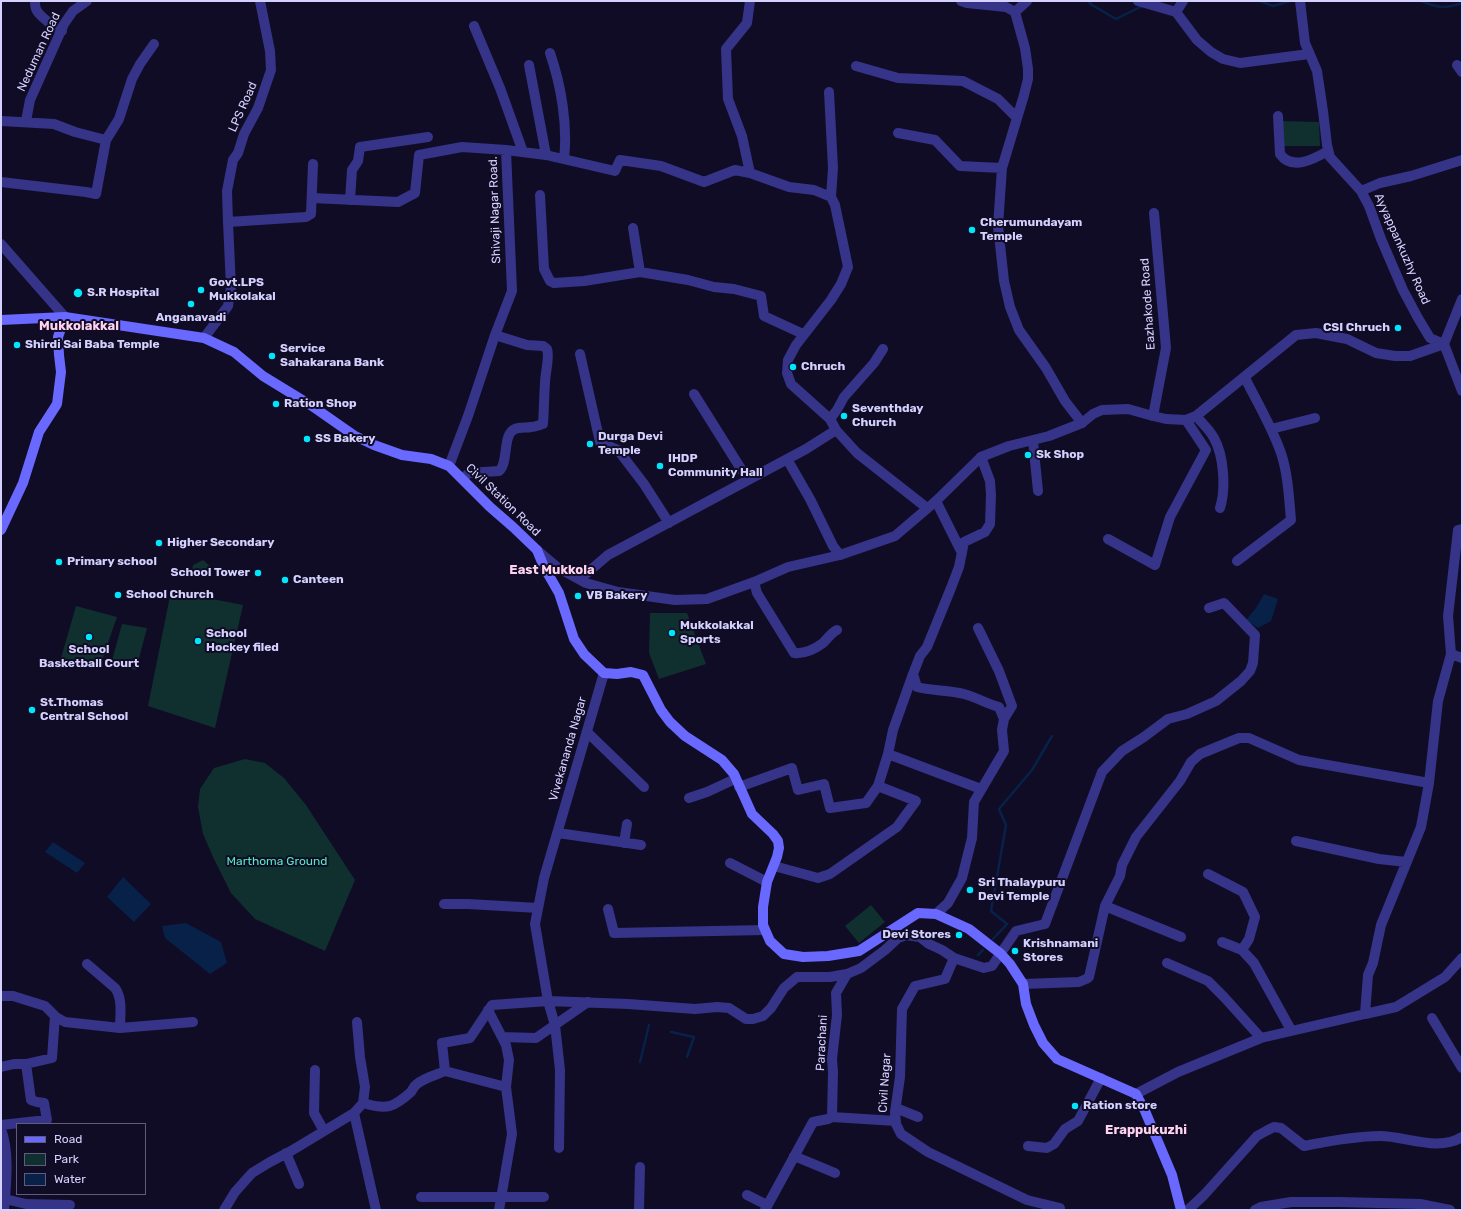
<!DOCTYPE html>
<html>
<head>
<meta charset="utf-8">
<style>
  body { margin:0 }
  #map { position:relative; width:1463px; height:1211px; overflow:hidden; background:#100c25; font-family:Rubik,sans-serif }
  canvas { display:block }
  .frame { position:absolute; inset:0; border:2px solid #d5d1ff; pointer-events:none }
  .legend { position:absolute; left:16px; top:1123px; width:130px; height:72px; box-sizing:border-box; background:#100c25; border:1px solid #5f5b7c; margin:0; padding:5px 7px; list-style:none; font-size:12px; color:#d5d1ff }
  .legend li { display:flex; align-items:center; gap:8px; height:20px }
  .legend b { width:20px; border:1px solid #5f5b7c }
</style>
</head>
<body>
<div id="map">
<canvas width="1463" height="1211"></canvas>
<div class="frame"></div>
<ul class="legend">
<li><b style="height:5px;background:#6968ff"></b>Road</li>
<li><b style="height:11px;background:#0f302e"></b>Park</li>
<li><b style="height:11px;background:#072149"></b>Water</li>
</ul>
</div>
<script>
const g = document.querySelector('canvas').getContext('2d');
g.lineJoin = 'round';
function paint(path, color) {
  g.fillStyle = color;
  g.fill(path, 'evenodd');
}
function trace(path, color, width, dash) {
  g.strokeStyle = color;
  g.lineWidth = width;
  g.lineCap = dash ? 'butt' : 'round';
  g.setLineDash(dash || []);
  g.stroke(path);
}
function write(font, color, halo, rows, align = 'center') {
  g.font = font + ' Rubik,sans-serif';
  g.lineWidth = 4;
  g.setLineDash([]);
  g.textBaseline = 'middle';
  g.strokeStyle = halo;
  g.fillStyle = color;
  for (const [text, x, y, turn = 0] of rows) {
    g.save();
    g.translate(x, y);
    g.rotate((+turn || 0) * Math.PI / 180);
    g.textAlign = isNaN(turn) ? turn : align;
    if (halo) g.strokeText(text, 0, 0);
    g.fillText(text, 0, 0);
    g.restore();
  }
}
paint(new Path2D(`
  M 1281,121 L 1319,122 L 1320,146 L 1283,146 Z
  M 203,560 L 211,567 L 208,577 L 197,577 L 192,570 L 193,565 Z
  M 171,591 L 243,605 L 215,728 L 148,706 Z
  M 76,606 L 117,617 L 100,666 L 61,658 Z
  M 650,613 L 687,613 L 706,664 L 659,679 L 649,653 Z
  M 122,624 L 147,628 L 136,670 L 111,664 Z
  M 245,759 L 265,763 L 284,778 L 306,805 L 355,880 L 325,951 L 255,919 L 231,893 L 213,857 L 203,834 L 198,807 L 200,789 L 214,768 Z
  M 871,905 L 885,922 L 859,943 L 845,926 Z`), '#0f302e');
paint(new Path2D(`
  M 1264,594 L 1278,599 L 1271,621 L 1258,628 L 1246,620 L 1256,608 Z
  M 53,842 L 85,863 L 77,873 L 45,852 Z
  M 123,877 L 151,904 L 134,922 L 107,897 Z
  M 186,923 L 221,942 L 227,963 L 210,974 L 165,938 L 162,926 Z`), '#072149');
trace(new Path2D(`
  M 1088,1 L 1092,5 L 1116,19 L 1144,5
  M 1260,1 L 1273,6 L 1290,1
  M 1421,1 C 1438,8 1445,9 1462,3
  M 993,939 L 1007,924 L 991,911 L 1006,825 L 999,809 L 1032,770 L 1052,736
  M 978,955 L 983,950
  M 671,1032 L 694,1037 L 687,1057
  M 640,1062 L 649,1025`), '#072149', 2.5);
trace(new Path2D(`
  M 35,1 C 35,4 35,8 37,11 C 40,16 56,29 62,31
  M 961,1 L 967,3 L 1006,7 L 1015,12 L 1025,48 L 1028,69 L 1028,79 L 1024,95 L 1002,168 L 998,226 L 1004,281 L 1010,307 L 1019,330 L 1046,368 L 1065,401 L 1082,423
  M 1138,1 L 1176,12 L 1197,40 L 1211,52 L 1223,59 L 1240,63 L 1309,54
  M 1300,1 L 1305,43 L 1317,71 L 1323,111 L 1327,145 L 1330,157 L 1361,191 L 1369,206 L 1381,239 L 1403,290 L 1418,318 L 1430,338 L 1444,344
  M 1015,12 L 1027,1
  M 1176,12 L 1183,1
  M 474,26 L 500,88 L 523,152
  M 550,53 C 561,85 568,125 564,159
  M 529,65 L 546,155
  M 1457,65 L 1462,72
  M 856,66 L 898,78 L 963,81 L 998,99 L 1017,118
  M 829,92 L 833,168 L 831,197
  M 1278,116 L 1280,154 C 1292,171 1314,159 1328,151
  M 1,121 L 54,124 L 75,132 L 106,140 L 119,119 L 132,79 L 140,64 L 154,44
  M 26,121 L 30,100 L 64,24 L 73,11 L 87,1
  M 898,133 L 935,140 L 960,166 L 1002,168
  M 506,150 L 546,155 L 615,171 L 620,160 L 661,166 L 704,182 L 735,170 L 750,173 L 789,187 L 814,190 L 831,197 L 835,205 L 848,267 L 841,284 L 831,300 L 796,345 L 788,360 L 787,373 L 791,384 L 830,419
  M 750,173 L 742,136 L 728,99 L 726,49 L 747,23 L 750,1
  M 1,182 L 86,192 L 96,194 L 106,140
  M 1361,191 L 1380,183 L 1411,176 L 1462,160
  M 540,195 L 544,269 L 550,281 L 554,283 L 584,281 L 640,272 L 688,280 L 714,287 L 734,289 L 761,296 L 764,316 L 803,334
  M 312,198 L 398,202 L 415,193 L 419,155 L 462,147 L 506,150 L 512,291 L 495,335 L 468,416 L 449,466
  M 350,200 L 352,170 L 358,161 L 360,147 L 428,137
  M 228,222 L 227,191 L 233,160 L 238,153 L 244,134 L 258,108 L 271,70 L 270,51 L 260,1
  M 633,228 L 640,272
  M 204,338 L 228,306 L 231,287 L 228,222 L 306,217 L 311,214 L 313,164
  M 580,354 L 600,442 L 618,450 L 644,484 L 669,523
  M 694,394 L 748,480
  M 1153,416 L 1166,348 L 1154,213
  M 1196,416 C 1202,423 1210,430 1214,438 C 1224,456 1226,489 1220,508
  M 1271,429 L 1315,418
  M 836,430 L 857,453 L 927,508
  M 1033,441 L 1038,491
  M 787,459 L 810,499 L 833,546 L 840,555
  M 462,479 L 469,473 L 499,471 C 509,463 502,434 515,429 C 520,427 526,428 531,427 C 535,427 539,425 543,424 C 544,410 544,397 545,383 C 545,373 550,357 547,349 L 543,346 L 527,345 L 495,335
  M 936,501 L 962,553
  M 1108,539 L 1155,565 L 1170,517 L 1206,450 L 1186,420
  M 1237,561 L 1291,520 C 1289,498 1288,474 1281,453 C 1272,427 1257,402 1245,378
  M 580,579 L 608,555 L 806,449 L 836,430 L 830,419 L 837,410 L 844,397 L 874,363 L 883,349
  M 754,582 L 757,593 L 794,653 C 804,654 815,649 823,643 C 828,638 831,633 837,630
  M 978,628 L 999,671 L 1012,706 L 1004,719
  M 1451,654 L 1462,658
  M 587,732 L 644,787
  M 888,754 L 893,730 L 913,674
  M 739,787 L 792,768 L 798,790 L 824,784 L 830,808 L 866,803 L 878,786
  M 689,798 L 707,792 L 735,779
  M 558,833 L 641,845
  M 1296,841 L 1379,859 L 1406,862
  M 624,843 L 627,824
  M 730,863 L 767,882
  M 774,866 L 818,878 L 830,874 L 897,827 L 916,801 L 878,786 L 888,754 L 981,789
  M 1208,874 L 1243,892 L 1255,917 L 1249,939 L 1242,950
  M 444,904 L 468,904 L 538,908
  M 1105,906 L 1181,937
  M 608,909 L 614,933 L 765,930
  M 936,914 L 948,903 L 962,878 L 972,838 L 974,802 L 1004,751 L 1002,730 L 1004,719 L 999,707 C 987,704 976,697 964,694 C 948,690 932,691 917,687 L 913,674 L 920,656 L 927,647 L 951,588 L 959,567 L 964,542 L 985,532 L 990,524 L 991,495 L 990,481 L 981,457
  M 1222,942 L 1242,950 L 1254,963 L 1291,1030
  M 954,958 L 945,979 L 915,986 L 902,1009 L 900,1077 L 895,1112 L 896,1124 L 901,1134 L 928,1152 L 1027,1200 L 1060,1208
  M 1167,963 L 1208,981 L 1224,997 L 1261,1038
  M 87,964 L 115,988 C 123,999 120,1015 120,1028
  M 1023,984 L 1079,982 L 1086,979 L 1089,977 L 1105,906 L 1120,876 L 1122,865 L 1136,837 L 1180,781 L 1191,762 L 1200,754 L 1239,738 L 1249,738 L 1299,760 L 1429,783
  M 1,996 L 13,996 L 45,1006 L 56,1017 L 65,1022 L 120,1028 L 193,1022
  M 488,1010 L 506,1045 L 509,1060 L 506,1087 L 512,1134 L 499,1210
  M 1365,1014 L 1396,1007 L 1445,977 L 1462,958
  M 1432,1018 L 1462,1068
  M 357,1022 L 360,1057 L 365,1087 L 363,1103
  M 502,1037 L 536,1038 L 588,1002
  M 26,1064 L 52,1058 L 55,1016
  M 1,1067 L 14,1064 L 26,1064 L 31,1100 L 37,1102 L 44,1103 L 47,1120 L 1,1125
  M 315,1070 L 314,1113 L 324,1131
  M 445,1071 L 506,1087
  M 1136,1094 L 1178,1072 L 1261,1038 L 1365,1014 L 1368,975 L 1373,963 L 1381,925 L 1421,827 L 1429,783 L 1438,701 L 1451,654 L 1448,616 L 1458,530 L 1462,529
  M 896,1108 L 918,1117
  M 354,1113 L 376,1210
  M 832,1117 L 833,1072 L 832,1059 L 837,1015 L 836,993 L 847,974
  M 1,1129 C 10,1153 6,1185 4,1210
  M 1028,1146 L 1047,1148 L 1054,1144 L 1065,1129 L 1078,1121 L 1101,1078
  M 559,1148 L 560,1070 L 555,1025 L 548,1001 L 535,924 L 544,878 L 604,673
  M 286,1153 L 299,1184
  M 794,1156 L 835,1173
  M 747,1195 L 767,1205
  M 421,1197 L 544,1197
  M 5,1199 L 26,1204 L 70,1205
  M 224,1210 L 235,1192 L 252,1173 L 270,1162 L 291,1151 L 354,1113 L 363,1103 C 387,1110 393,1108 411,1092 C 413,1089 414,1086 417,1084 C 424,1078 436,1075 445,1071 L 442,1043 L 470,1038 L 492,1005 L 548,1001 L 628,1004 L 695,1009 L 717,1007 L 729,1008 L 746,1019 L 753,1019 L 763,1016 L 771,1008 L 784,988 L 797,977 L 830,977 L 847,974 L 861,968 L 885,950 L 898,938 L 906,935 L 920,937 L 929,944 L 942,950 L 954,958 L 984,968 L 992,966 L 1016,931 L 1045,924 L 1102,772 L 1122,751 L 1144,737 L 1168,719 L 1187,714 L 1216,701 L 1241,681 L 1250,671 L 1253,663 L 1255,635 L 1224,603 L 1209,608
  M 639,1210 L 640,1167
  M 765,1210 L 813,1122 L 828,1119 L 832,1117 L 896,1121
  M 1188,1210 L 1204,1195 L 1257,1136 L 1266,1131 L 1274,1127 L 1281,1128 L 1304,1146 C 1329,1141 1355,1136 1380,1136 C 1405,1136 1439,1152 1462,1137
  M 1255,1210 L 1261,1207 L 1291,1202 L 1339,1202 L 1420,1204 L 1450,1210`), '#353488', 10);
trace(new Path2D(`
  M 1,244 L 65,317
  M 1444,344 L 1462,391
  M 1444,344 L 1462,299
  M 537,550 L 557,567 L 586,583 L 618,592 L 675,600 L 707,599 L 754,582 L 788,567 L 840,555 L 895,536 L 936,501 L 981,457 L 1009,446 L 1049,436 L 1082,423 L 1093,414 L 1102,410 L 1128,409 L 1153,416 L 1166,419 L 1186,420 L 1196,416 L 1296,335 L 1316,333 L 1347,339 L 1376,353 L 1395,356 L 1410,356 L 1444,344`), '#353488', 10);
trace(new Path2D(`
  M 1,320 L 65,317 L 204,338 L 234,352 L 263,376 L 312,406 L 355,436 L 374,445 L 402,455 L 431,459 L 449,466 L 490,507 L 513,527 L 537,550 L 544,567 L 559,593 L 574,639 L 584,654 L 604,673 L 617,674 L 631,672 L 643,675 L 661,710 L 670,722 L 685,736 L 722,760 L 734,774 L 752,814 L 773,834 L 778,841 L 779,848 L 777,857 L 767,882 L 763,907 L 763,925 L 770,941 L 784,954 L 803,957 L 828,956 L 859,951 L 918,913 L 936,914 L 969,929 L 1001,954 L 1010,964 L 1023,984 L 1026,1004 L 1034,1025 L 1043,1043 L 1057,1059 L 1136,1094 L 1145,1111 L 1172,1175 L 1181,1210
  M 1,530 L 23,483 L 39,432 L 57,404 L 61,372 L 59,355 L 58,337 L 65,317`), '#6968ff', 10);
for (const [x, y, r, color] of [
  [972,230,4,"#00e6fc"],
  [201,290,4,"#00e6fc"],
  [78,293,5,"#00e6fc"],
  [191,304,4,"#00e6fc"],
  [1398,328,4,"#00e6fc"],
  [17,345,4,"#00e6fc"],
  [272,356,4,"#00e6fc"],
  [793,367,4,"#00e6fc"],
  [276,404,4,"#00e6fc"],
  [844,416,4,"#00e6fc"],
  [307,439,4,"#00e6fc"],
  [590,444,4,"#00e6fc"],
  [1028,455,4,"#00e6fc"],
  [660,466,4,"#00e6fc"],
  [159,543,4,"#00e6fc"],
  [59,562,4,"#00e6fc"],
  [258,573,4,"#00e6fc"],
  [285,580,4,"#00e6fc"],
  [118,595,4,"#00e6fc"],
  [578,596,4,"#00e6fc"],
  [672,633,4,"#00e6fc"],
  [89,637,4,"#00e6fc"],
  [198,641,4,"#00e6fc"],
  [32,710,4,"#00e6fc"],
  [970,890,4,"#00e6fc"],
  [959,935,4,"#00e6fc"],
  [1015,951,4,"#00e6fc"],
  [1075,1106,4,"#00e6fc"]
]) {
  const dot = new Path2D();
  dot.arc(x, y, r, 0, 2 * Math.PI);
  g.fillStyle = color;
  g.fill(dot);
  trace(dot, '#100c25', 1.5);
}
write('12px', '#d5d1ff', '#100c25', [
  ["Neduman Road",39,52,-65],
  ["LPS Road",243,107,-66],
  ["Shivaji Nagar Road.",495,210,-92],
  ["Ayyappankuzhy Road",1402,249,66],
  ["Eazhakode Road",1148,304,-94],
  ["Civil Station Road",503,500,44],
  ["Vivekananda Nagar",568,749,-74],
  ["Parachani",822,1043,-87],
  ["Civil Nagar",885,1083,-86]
]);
write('bold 12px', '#d5d1ff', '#100c25', [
  ["Cherumundayam",980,223],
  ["Temple",980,237],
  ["Govt.LPS",209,283],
  ["Mukkolakal",209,297],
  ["S.R Hospital",87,293],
  ["Anganavadi",191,318,"center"],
  ["CSI Chruch",1390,328,"right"],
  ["Shirdi Sai Baba Temple",25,345],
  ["Service",280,349],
  ["Sahakarana Bank",280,363],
  ["Chruch",801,367],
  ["Ration Shop",284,404],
  ["Seventhday",852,409],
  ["Church",852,423],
  ["Durga Devi",598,437],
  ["Temple",598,451],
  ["SS Bakery",315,439],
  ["Sk Shop",1036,455],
  ["IHDP",668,459],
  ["Community Hall",668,473],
  ["Higher Secondary",167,543],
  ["Primary school",67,562],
  ["School Tower",250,573,"right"],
  ["Canteen",293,580],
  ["School Church",126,595],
  ["VB Bakery",586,596],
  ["Mukkolakkal",680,626],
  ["Sports",680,640],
  ["School",206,634],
  ["Hockey filed",206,648],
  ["School",89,650,"center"],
  ["Basketball Court",89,664,"center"],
  ["St.Thomas",40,703],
  ["Central School",40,717],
  ["Sri Thalaypuru",978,883],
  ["Devi Temple",978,897],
  ["Devi Stores",951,935,"right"],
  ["Krishnamani",1023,944],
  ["Stores",1023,958],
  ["Ration store",1083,1106]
], 'left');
write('12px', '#52e9c1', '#100c25', [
  ["Marthoma Ground",277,862]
]);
write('bold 13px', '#ffd3f0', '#100c25', [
  ["Mukkolakkal",79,326],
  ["East Mukkola",552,570],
  ["Erappukuzhi",1146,1130]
]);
</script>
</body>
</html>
